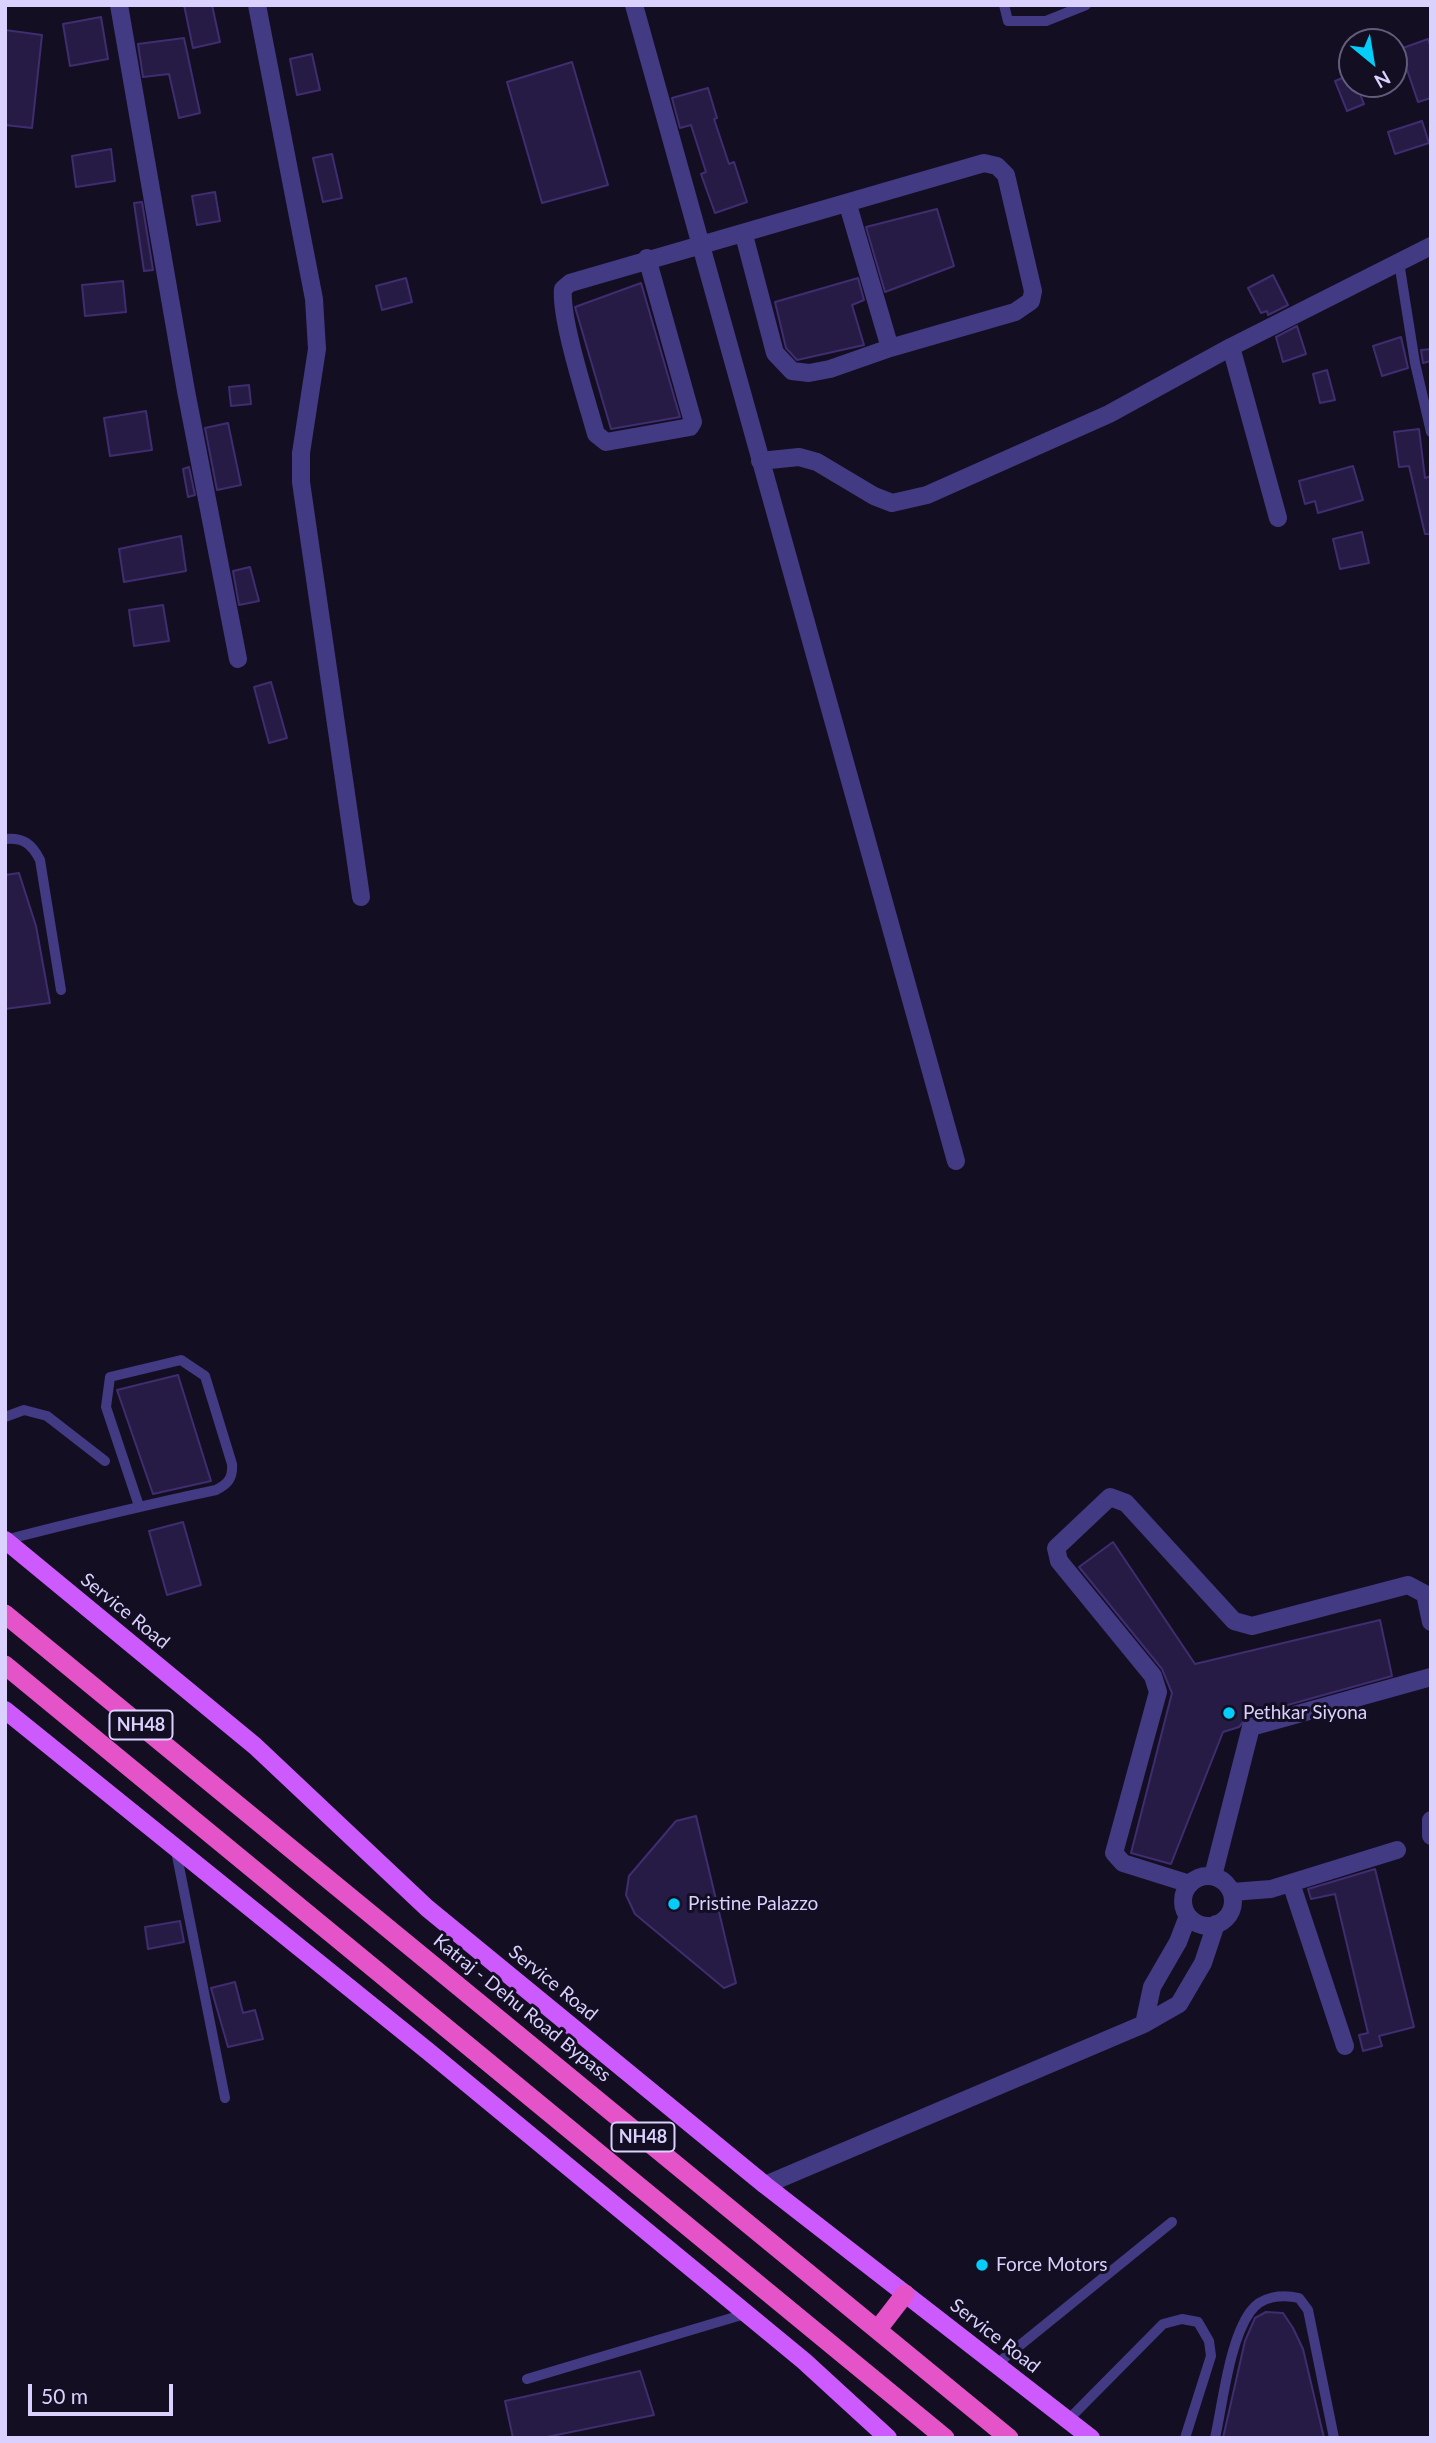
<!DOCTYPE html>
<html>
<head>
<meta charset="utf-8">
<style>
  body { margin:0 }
  #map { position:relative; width:1436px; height:2443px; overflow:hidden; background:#140e23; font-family:Lato,sans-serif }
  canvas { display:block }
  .frame { position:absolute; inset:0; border:7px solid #dad1fe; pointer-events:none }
  .north { position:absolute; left:1338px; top:28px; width:70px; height:70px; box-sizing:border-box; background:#140e23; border:2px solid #635c7b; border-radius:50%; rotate:150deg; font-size:19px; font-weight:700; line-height:28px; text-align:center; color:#dad1fe }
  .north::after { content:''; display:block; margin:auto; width:24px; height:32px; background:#03cdf8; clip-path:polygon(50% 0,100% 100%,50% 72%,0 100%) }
  .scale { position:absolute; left:28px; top:2384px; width:145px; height:32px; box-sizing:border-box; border:4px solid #dad1fe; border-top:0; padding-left:9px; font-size:21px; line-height:24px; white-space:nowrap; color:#dad1fe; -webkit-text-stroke:5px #140e23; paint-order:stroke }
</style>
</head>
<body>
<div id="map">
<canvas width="1436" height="2443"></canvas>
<div class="frame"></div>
<div class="north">N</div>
<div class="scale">50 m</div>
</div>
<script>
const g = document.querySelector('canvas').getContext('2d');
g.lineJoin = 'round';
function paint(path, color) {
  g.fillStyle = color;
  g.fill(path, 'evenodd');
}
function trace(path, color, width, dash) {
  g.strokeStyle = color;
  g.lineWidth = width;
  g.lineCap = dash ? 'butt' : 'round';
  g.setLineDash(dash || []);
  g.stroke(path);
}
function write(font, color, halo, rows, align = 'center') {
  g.font = font + ' Lato,sans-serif';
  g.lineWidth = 6;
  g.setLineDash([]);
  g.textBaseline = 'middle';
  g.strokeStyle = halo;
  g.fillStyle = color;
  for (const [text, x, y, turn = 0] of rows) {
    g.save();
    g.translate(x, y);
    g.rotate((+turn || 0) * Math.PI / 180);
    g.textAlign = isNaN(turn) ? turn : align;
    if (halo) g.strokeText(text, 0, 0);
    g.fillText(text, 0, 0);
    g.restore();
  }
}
const building = new Path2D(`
  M 184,5 L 212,5 L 220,42 L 193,48 Z
  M 101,17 L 108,59 L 70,66 L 63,24 Z
  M 5,30 L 42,35 L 32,128 L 5,125 Z
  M 184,38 L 200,113 L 179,118 L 169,74 L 143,77 L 138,44 Z
  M 1428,39 L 1431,48 L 1431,98 L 1418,102 L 1400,49 Z
  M 312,54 L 320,90 L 297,95 L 290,59 Z
  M 572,62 L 608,185 L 542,203 L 507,82 Z
  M 1352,74 L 1352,84 L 1356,84 L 1364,104 L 1347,111 L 1335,81 Z
  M 708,88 L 717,118 L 714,119 L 729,164 L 734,162 L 747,202 L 715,213 L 701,174 L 706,172 L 691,125 L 680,128 L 672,98 Z
  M 1422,121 L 1429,143 L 1395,154 L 1388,132 Z
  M 111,149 L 115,181 L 76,187 L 72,156 Z
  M 332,154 L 342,198 L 323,202 L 313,158 Z
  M 215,192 L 220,221 L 197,225 L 192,196 Z
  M 142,202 L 153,270 L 144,271 L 134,203 Z
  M 937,209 L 954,266 L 885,292 L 866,227 Z
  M 1273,275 L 1288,305 L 1268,315 L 1267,311 L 1261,313 L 1248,288 Z
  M 406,278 L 412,302 L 382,310 L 376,286 Z
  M 858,278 L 864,300 L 852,305 L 864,345 L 797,360 L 786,348 L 775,302 Z
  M 123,281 L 126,312 L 85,316 L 82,285 Z
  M 641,283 L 680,417 L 611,429 L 575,307 Z
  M 1297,326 L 1306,354 L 1283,362 L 1276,337 Z
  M 1401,337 L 1408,368 L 1382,376 L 1373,346 Z
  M 1431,349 L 1431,361 L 1423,363 L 1421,350 Z
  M 1327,370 L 1335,400 L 1320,403 L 1313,374 Z
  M 249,385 L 251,404 L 231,406 L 229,387 Z
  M 146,411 L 152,450 L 110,456 L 104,418 Z
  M 228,423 L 241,485 L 217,490 L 205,428 Z
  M 1419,429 L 1425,478 L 1431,476 L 1431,534 L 1425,534 L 1409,466 L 1399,467 L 1394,432 Z
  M 1353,466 L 1363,500 L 1318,513 L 1315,501 L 1305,504 L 1299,481 Z
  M 189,467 L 195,495 L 188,497 L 183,469 Z
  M 1362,532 L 1369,563 L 1340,569 L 1333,539 Z
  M 181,536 L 186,571 L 124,582 L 119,549 Z
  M 250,567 L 259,601 L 239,605 L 233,571 Z
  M 163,605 L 169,641 L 134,646 L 129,610 Z
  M 271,682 L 287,738 L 269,743 L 254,687 Z
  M 19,873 L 36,926 L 50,1003 L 5,1009 L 5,875 Z
  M 178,1375 L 211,1481 L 153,1494 L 117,1390 Z
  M 183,1522 L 201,1585 L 167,1595 L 149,1531 Z
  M 1113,1542 L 1195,1664 L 1380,1620 L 1392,1676 L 1248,1716 L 1239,1727 L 1223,1732 L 1171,1864 L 1131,1853 L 1172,1693 L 1162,1669 L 1079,1567 Z
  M 696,1816 L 736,1983 L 724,1988 L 635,1914 L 626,1895 L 629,1876 L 676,1821 Z
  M 1375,1869 L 1414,2027 L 1379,2036 L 1382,2046 L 1363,2051 L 1359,2035 L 1368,2033 L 1335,1894 L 1311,1899 L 1308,1889 Z
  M 180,1921 L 184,1942 L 148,1949 L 145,1927 Z
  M 235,1982 L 243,2013 L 255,2010 L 263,2039 L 228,2047 L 211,1988 Z
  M 1266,2312 L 1283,2313 L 1293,2328 L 1303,2349 L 1324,2438 L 1223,2438 L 1245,2341 L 1255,2318 Z
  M 640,2371 L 654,2415 L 542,2438 L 513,2438 L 505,2401 Z`);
paint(building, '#261b44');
trace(building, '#3f2d70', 2);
trace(new Path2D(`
  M 1004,5 L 1008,21 L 1046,21 L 1086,5
  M 1399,262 L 1415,363 L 1431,432
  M 5,839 C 23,837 32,844 40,860 L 61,990
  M 5,1417 L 24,1410 L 47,1416 L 105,1461
  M 5,1540 C 75,1522 145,1505 216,1490 C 228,1484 233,1478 232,1464 L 205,1376 L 181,1360 L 110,1377 L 106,1407 L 139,1506
  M 176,1851 L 225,2098
  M 998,2363 L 1172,2222
  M 527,2379 L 745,2314
  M 1068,2420 L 1163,2324 L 1182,2319 L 1198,2322 L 1209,2341 L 1211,2356 L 1185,2438
  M 1215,2438 C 1223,2402 1229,2342 1250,2312 C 1261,2296 1282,2294 1299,2298 L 1308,2310 L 1334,2438`), '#423a82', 10);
trace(new Path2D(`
  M 119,5 L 186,391 L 238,659
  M 257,5 L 314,299 L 317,349 L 301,453 L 301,482 L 361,897
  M 634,5 L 956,1161
  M 848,205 L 890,348
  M 647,258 L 693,422 L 690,427 L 606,442 L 596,434 C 587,401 560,319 563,289 L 570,283 L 984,163 L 997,166 L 1006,175 L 1033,291 L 1031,301 L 1015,312 L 890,348 L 830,369 L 809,373 L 792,371 L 775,353 L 744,235
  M 1231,347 L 1278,518
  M 760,461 L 799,457 L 817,462 L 874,496 L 892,503 L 927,495 L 1109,414 L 1231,347 L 1431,246
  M 1431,1820 L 1431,1836
  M 1213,1876 L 1251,1727 L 1431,1677
  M1183 1901a25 25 0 1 1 50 0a25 25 0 1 1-50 0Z
  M 1291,1883 L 1345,2046
  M 1190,1884 L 1123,1863 L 1114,1853 L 1158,1692 L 1153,1676 L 1059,1561 L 1056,1548 L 1110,1497 L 1126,1503 L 1234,1621 L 1252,1626 L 1408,1585 L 1425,1594 L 1431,1622
  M 1232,1892 L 1271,1889 L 1397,1850
  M 1188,1916 L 1178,1942 L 1152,1987 L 1144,2024 L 1179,2004 L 1203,1963 L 1216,1924
  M 765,2185 L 1144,2024`), '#423a82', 18);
trace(new Path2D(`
  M 5,1540 L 255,1746 L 427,1908 L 765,2185 L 1091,2438
  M 5,1710 L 429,2052 L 804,2361 L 888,2438`), '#cc5afd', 18);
trace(new Path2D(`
  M 5,1614 L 1009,2438
  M 5,1665 L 945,2438
  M 878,2329 L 905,2294`), '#e454c8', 19);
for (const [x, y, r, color] of [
  [1229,1713,7,"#03cdf8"],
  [674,1904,7,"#03cdf8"],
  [982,2265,7,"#03cdf8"]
]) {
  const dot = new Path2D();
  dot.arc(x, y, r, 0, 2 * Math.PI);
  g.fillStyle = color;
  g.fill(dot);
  trace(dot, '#140e23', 2.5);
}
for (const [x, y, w] of [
  [141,1725,63],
  [643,2137,63]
]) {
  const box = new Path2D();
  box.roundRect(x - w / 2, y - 14.5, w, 29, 5);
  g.fillStyle = '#140e23';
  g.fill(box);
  trace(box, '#dad1fe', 2);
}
write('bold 18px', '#dad1fe', null, [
  ["NH48",141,1725],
  ["NH48",643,2137]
]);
write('19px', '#dad1fe', '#140e23', [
  ["Service Road",125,1611,39],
  ["Service Road",553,1983,39],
  ["Katraj - Dehu Road Bypass",522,2008,39],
  ["Service Road",995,2336,38]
]);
write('19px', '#dad1fe', '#140e23', [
  ["Pethkar Siyona",1243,1713],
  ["Pristine Palazzo",688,1904],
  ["Force Motors",996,2265]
], 'left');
</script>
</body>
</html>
